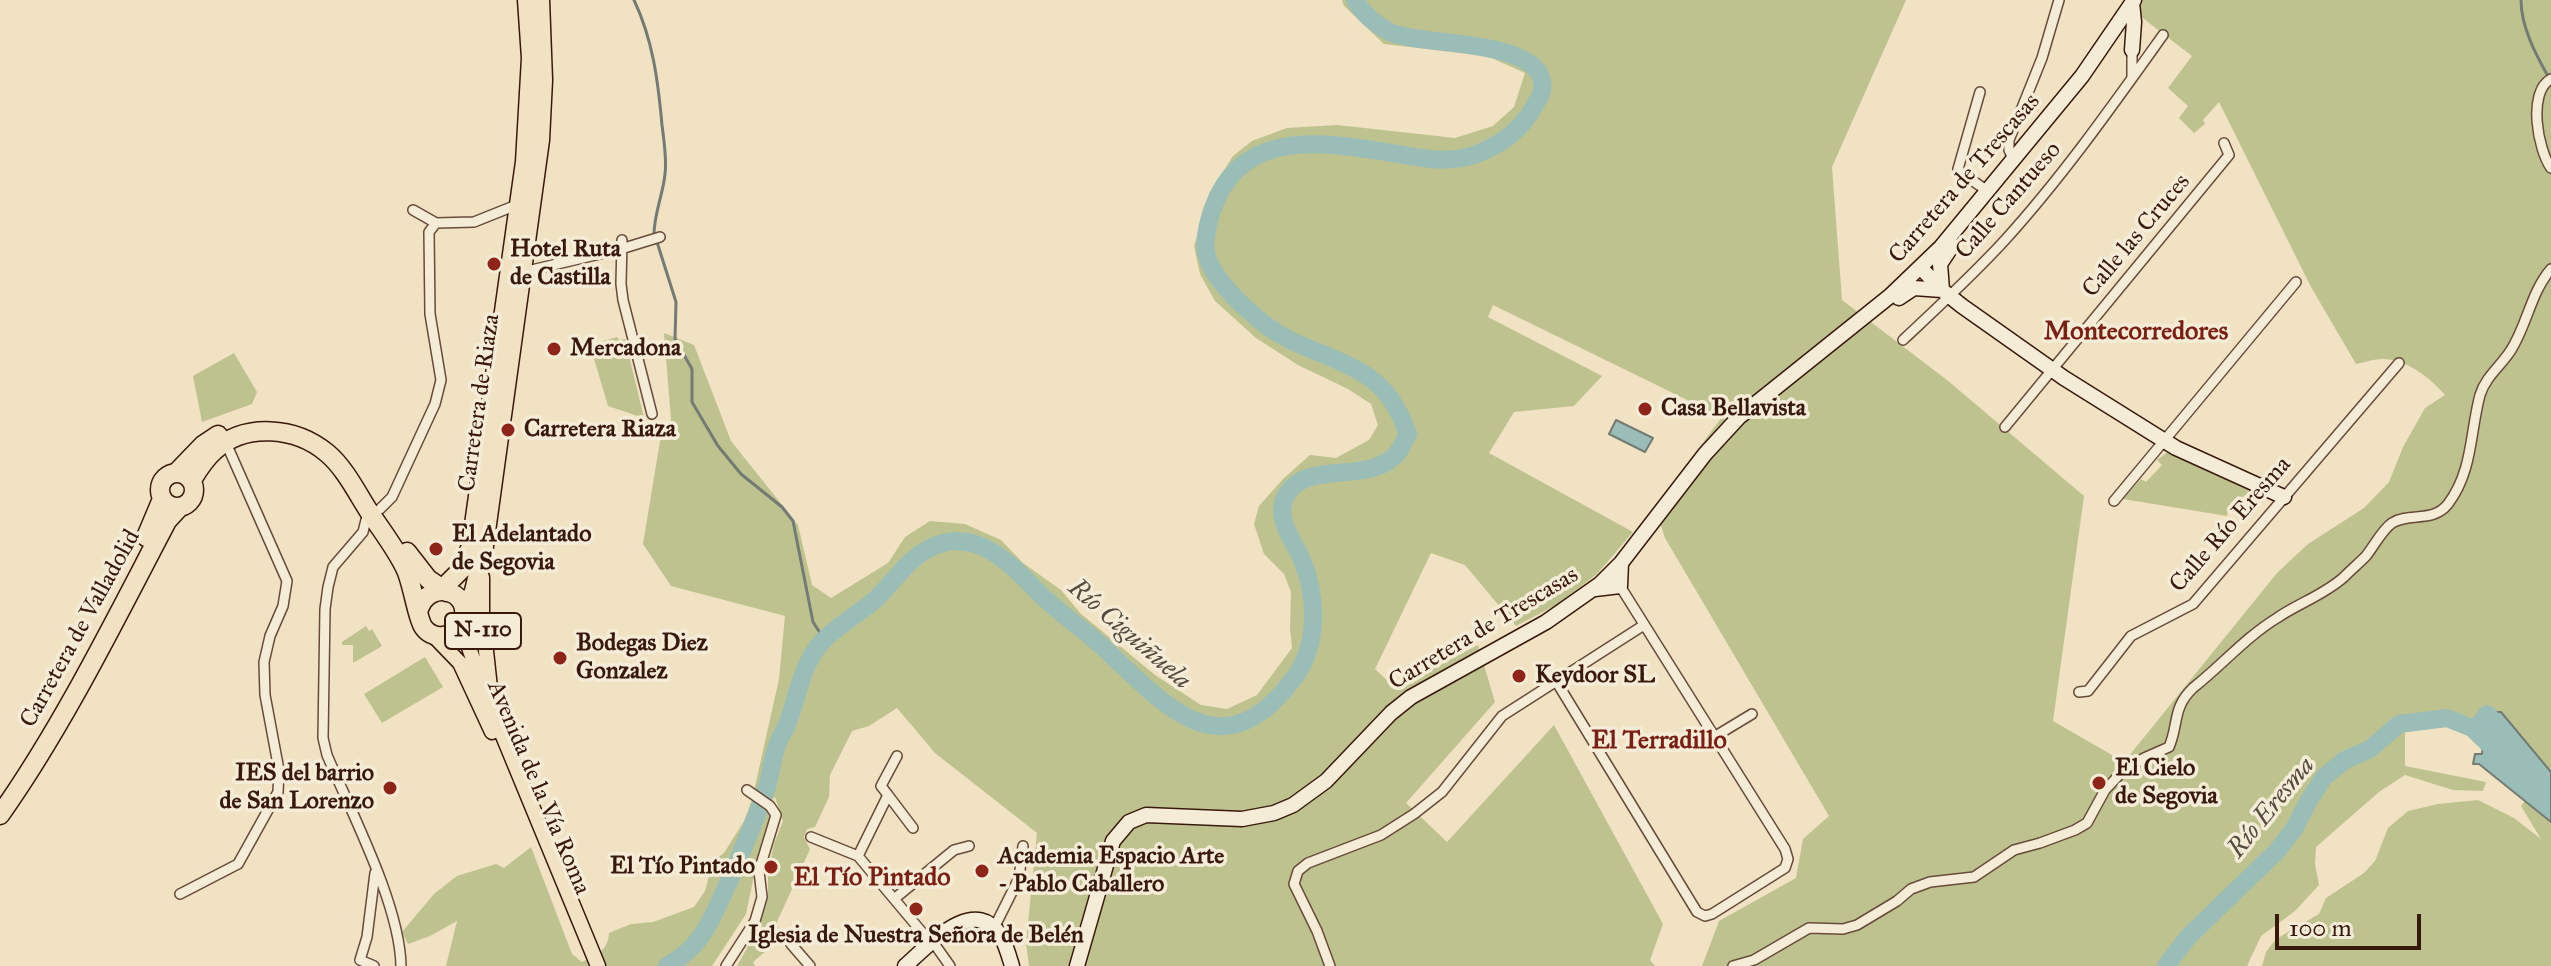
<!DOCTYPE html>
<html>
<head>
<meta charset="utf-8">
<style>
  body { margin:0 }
  #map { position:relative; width:2551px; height:966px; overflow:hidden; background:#f0e2c2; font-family:"IM FELL Great Primer",serif }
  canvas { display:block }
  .scale { position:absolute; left:2275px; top:914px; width:146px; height:36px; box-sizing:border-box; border:4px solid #3a190d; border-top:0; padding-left:10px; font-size:24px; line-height:28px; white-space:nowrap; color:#3a190d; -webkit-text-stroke:6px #f5ecd7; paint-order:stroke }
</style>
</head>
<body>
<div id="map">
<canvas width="2551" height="966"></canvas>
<div class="scale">100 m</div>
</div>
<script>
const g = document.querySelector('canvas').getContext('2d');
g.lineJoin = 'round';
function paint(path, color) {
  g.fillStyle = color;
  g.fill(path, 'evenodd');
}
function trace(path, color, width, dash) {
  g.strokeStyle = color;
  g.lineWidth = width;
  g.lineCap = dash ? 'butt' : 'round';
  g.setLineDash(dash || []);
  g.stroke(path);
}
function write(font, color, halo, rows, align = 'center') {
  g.font = font + ' "IM FELL Great Primer",serif';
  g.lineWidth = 7;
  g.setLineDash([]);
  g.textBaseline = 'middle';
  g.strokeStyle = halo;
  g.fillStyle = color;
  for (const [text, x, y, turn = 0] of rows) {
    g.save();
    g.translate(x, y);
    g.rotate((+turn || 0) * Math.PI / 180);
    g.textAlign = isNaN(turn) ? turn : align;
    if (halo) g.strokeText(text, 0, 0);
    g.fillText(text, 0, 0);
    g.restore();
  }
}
paint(new Path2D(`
  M 1342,0 L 1906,0 L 1832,167 L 1842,300 L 1947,380 L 2084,496 L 2053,721 L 2124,762 L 2277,573 L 2308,544 L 2364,508 L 2389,482 L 2403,447 L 2425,408 L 2445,395 C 2430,378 2407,359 2383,359 C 2374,359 2365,362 2356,364 L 2311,287 L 2219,102 L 2203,120 L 2205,124 L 2194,133 L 2179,118 L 2188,106 L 2168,88 L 2192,56 L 2135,12 L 2135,0 L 2551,0 L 2551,805 L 2479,733 L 2461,724 L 2461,732 C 2444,723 2424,719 2405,723 L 2405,766 L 2486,782 L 2483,791 L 2453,790 L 2405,775 L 2379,792 L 2316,847 L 2315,864 L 2319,885 L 2295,911 L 2261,936 L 2247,966 L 1702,966 L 1719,921 L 1796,878 L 1803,839 L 1829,816 L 1665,538 L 1655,507 L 1722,417 L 1493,305 L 1488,317 L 1602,376 L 1574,406 L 1514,412 L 1489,453 L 1633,532 L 1597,574 L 1558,604 L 1516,626 L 1465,565 L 1431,553 L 1375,669 L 1395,688 L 1478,645 L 1495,702 L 1406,803 L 1447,842 L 1554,725 L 1663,924 L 1650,960 L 1655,966 L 1029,966 L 1026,943 L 1037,833 L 935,753 L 897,708 L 869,726 L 852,731 L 830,775 L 829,797 L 815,827 L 807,829 L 804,837 L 810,849 L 777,922 L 781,938 L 753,962 L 755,966 L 737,966 L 752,939 L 768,898 L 768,873 L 774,844 L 783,821 L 775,797 L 767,805 L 770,809 L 769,825 L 758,856 L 746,914 L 712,966 L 446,966 L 457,921 L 430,936 L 408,944 L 402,932 L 434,894 L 457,876 L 496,864 L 504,868 L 531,847 L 572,954 L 582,962 C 596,955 608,951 609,933 L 631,924 L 653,922 L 694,907 L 705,891 L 713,861 L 724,853 L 744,821 L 752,800 L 779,679 L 785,616 L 671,586 L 643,544 L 660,441 L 672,432 L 664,333 L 694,345 L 731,441 L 798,525 L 812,585 L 831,598 L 888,563 L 905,537 L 930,521 L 965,524 L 1001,540 L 1023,563 L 1061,590 L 1080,613 L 1155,675 L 1201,705 L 1227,709 L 1257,695 L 1292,648 L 1290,628 L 1291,592 L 1284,574 L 1264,554 L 1254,524 L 1259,506 L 1283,479 L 1310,455 L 1336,458 L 1369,440 L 1378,425 L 1371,404 L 1348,389 L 1298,365 L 1256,338 L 1215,301 L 1200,274 L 1194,246 L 1210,192 L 1233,156 L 1252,141 L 1287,128 L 1337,125 L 1455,138 L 1493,126 L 1514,107 L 1525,73 L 1487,56 L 1384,44 L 1344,6 Z
  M 617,337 L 619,340 L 625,339 L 644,418 L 608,406 L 590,345 Z
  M 234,353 L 257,392 L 252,404 L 202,422 L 193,376 Z
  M 2169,451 L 2251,491 L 2229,507 L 2227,516 L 2123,499 L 2141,479 L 2146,482 L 2162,465 L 2157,460 Z
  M 366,626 L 369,631 L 372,629 L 382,646 L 353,663 L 353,645 L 342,645 L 342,642 Z
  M 425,657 L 443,687 L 382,723 L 364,694 Z
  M 2478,800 L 2514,818 L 2541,839 L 2521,806 L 2525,801 L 2551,822 L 2551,966 L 2262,966 L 2266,952 L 2276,939 L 2319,914 L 2326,898 L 2364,873 L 2375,861 L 2388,828 L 2408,811 L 2438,804 Z`), '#bec28f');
const water = new Path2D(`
  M 1616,420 L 1653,438 L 1645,452 L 1609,434 Z
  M 2495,712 L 2501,712 L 2551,772 L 2551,822 L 2479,764 L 2473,764 L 2475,754 L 2482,754 L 2483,742 L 2476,738 Z`);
paint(water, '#9bbdb8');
trace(water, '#747b74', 2);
trace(new Path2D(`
  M 634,0 C 653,40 658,81 662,125 C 664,141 667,159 665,174 C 663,195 654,213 654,235
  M 2521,0 C 2521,27 2536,55 2549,78
  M 657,242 L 676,302 L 675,339 L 692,369 L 692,402 L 718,446 L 741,474 L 782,507 L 793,521 L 813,622 L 824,639`), '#747b74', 3);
trace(new Path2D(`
  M 2475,731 L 2487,714 L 2498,726 L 2502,739
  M 667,966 C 674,961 682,957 688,951 C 706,934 715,912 725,890 C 740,856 755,822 767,787 C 771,773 772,757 778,743 C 780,737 784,731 787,725 C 796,702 800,674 814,652 C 829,629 858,616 878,597 C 895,580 908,559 930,548 C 975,525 1011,564 1040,594 C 1060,614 1084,629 1105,649 C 1167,707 1223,774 1294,678 C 1319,645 1317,596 1302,560 C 1293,539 1273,517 1287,494 C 1309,458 1372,487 1399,451 C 1402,446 1405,439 1408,434 C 1400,411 1387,389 1367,376 C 1344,360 1314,352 1290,340 C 1263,327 1220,289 1208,260 C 1201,242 1210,213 1218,196 C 1252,126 1334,144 1397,154 C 1425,158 1446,164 1474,155 C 1499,146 1521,130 1534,107 C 1536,102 1541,96 1542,91 C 1551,37 1420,47 1390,32 C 1376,25 1362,13 1355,0
  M 2166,966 L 2188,937 L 2277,851 L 2294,829 L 2308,802 L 2324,777 L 2345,760 L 2370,749 L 2399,724 L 2447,718 L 2472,728 L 2495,750`), '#9bbdb8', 18);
const street = new Path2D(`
  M 2132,50 L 2132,77
  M 2551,79 C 2527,92 2538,150 2551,168
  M 1980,92 L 1958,169 L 1960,172 L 1989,192
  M 2014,161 L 2009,150 L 2009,140 L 2042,58 L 2059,0
  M 413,210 L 436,223
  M 622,240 L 621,284 L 623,300 L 652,414
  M 523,272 L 621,249 L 660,237
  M 1903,340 C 1938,307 1973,275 2005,240 C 2063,176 2113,105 2163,35
  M 2005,427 L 2229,155 L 2224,143
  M 2114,501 L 2296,282
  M 380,509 L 392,497 L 435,404 L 441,380 L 430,314 L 429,232 L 436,223 L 474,222 L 519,204
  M 368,512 L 363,532 L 333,567 L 328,587 L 325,609 L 323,738 L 327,755 C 351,812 400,905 401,966
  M 1556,681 L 1697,912 L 1705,916 L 1712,914 L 1785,868 L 1788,859 L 1785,849 L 1620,586
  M 2079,692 L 2088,691 L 2131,636 L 2193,604 L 2399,363
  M 1714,737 L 1752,714
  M 888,795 L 881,786 L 897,756
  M 811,837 L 858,856 L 931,943
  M 858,856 L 888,795 L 913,828
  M 180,894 L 238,864 L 278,792 L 279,770 L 265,695 L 264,662 L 270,636 L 283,606 L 287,581 L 226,443
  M 894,899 L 954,850 L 969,846
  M 994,928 L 1019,878 L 1023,846
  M 933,942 L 950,966
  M 791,944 L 810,966
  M 374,966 L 360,960 L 367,937 L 375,873
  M 726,966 L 755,921 L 762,897 L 759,871 L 776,815 L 770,806 L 747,790
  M 1330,966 L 1317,931 L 1294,884 L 1298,871 L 1308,863 L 1381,835 L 1414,814 L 1442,792 L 1502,716 L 1644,625
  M 1733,966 L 1754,960 L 1809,928 L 1843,929 L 1857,925 L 1897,901 L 1911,889 L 1930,882 L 1974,877 L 2014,850 L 2040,843 L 2075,830 L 2087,823 L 2105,790 L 2121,773 L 2144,758 L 2169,747 C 2179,724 2172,708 2193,688 C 2222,665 2246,637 2277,618 C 2299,603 2324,595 2344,577 C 2351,570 2359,563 2366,556 C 2374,546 2382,530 2392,523 C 2410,512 2433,523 2448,504 C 2473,471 2470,432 2480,395 C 2486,376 2501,366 2511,350 C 2527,325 2531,292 2551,269`);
const secondary = new Path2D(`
  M 2132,50 L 2134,22 L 2132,3
  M 1921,268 L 1942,290 L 1962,306 L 2064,378 L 2176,448 L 2284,497
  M 1942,290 L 1940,264 L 1952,246
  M 1899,298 L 1914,288 L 1942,290
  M 1595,589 L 1620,586 L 1621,563
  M 905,966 C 927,947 974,893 1001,936 C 1006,945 1009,956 1012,966
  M 1077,966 L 1113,841 L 1129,822 L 1146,815 L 1242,819 L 1274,813 L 1293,805 L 1326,781 L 1391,713 L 1411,697 L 1546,622 L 1600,584 L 1621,563 L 1705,454 L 1739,417 L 1890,296 L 1941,247 L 2082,76 L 2134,0`);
const primary = new Path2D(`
  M 482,577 L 482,614 L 490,688
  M 462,622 L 466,639 L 482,685 L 598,966
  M 433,635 L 460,663 L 492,732`);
const highway = new Path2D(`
  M160 490a17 17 0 1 1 34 0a17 17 0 1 1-34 0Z
  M 176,473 L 203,445 L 218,435
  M 192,480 C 198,470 205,459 214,451 C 245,422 296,427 327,453 C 345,468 357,493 370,513 C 382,531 397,550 406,570 C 412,583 418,621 424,628 C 435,642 458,637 463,620 C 472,591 430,578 419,609
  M 146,537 L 162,499
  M 407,552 L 428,579 L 447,592
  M 440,591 L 462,569 L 471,546 L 525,162 L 531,58 L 527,0
  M 464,618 L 474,591 L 483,553 L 540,140 L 543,80 L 540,0
  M 0,815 C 63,726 116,618 167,521 L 179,508`);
trace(street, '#684b3a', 12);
trace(secondary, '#3a190d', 17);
trace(primary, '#3a190d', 17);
trace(highway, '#3a190d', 21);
trace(street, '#f5ecd7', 9);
trace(secondary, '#f5ecd7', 14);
trace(primary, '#f0e2c2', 14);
trace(highway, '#f0e2c2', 18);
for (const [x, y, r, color] of [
  [494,264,8,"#8f2418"],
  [554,349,8,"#8f2418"],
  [1645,409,8,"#8f2418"],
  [508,430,8,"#8f2418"],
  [436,549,8,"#8f2418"],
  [560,658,8,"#8f2418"],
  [1519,676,8,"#8f2418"],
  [2099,783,8,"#8f2418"],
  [390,788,8,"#8f2418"],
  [771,867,8,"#8f2418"],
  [982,871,8,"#8f2418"],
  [916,909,8,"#8f2418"]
]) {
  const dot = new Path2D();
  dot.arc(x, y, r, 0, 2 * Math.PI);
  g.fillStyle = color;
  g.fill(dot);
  trace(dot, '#f5ecd7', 3);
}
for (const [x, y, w] of [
  [483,631,76]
]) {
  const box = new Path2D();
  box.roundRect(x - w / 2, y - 18, w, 36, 6);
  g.fillStyle = '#f5ecd7';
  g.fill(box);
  trace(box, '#3a190d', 2);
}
write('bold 22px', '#3a190d', null, [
  ["N-110",483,631]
]);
write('24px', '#3a190d', '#f5ecd7', [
  ["Carretera de Trescasas",1965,179,-49],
  ["Calle Cantueso",2009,201,-49],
  ["Calle las Cruces",2137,236,-50],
  ["Carretera de Riaza",480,403,-82],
  ["Calle Río Eresma",2231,525,-49],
  ["Carretera de Valladolid",81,629,-61],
  ["Carretera de Trescasas",1484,629,-31],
  ["Avenida de la Vía Roma",538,788,67]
]);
write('bold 24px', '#3a190d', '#f5ecd7', [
  ["Hotel Ruta",510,250],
  ["de Castilla",510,278],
  ["Mercadona",570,349],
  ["Casa Bellavista",1661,409],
  ["Carretera Riaza",524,430],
  ["El Adelantado",452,535],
  ["de Segovia",452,563],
  ["Bodegas Diez",576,644],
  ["Gonzalez",576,672],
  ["Keydoor SL",1535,676],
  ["El Cielo",2115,769],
  ["de Segovia",2115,797],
  ["IES del barrio",374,774,"right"],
  ["de San Lorenzo",374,802,"right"],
  ["Academia Espacio Arte",998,857],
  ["- Pablo Caballero",998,885],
  ["El Tío Pintado",755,867,"right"],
  ["Iglesia de Nuestra Señora de Belén",916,936,"center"]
], 'left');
write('bold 26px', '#7a1f14', '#f5ecd7', [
  ["Montecorredores",2136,333],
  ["El Terradillo",1659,742],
  ["El Tío Pintado",872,879]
]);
write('italic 26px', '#574a40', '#f5ecd7', [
  ["Río Ciguiñuela",1129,635,41],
  ["Río Eresma",2272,808,-51]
]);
</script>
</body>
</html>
